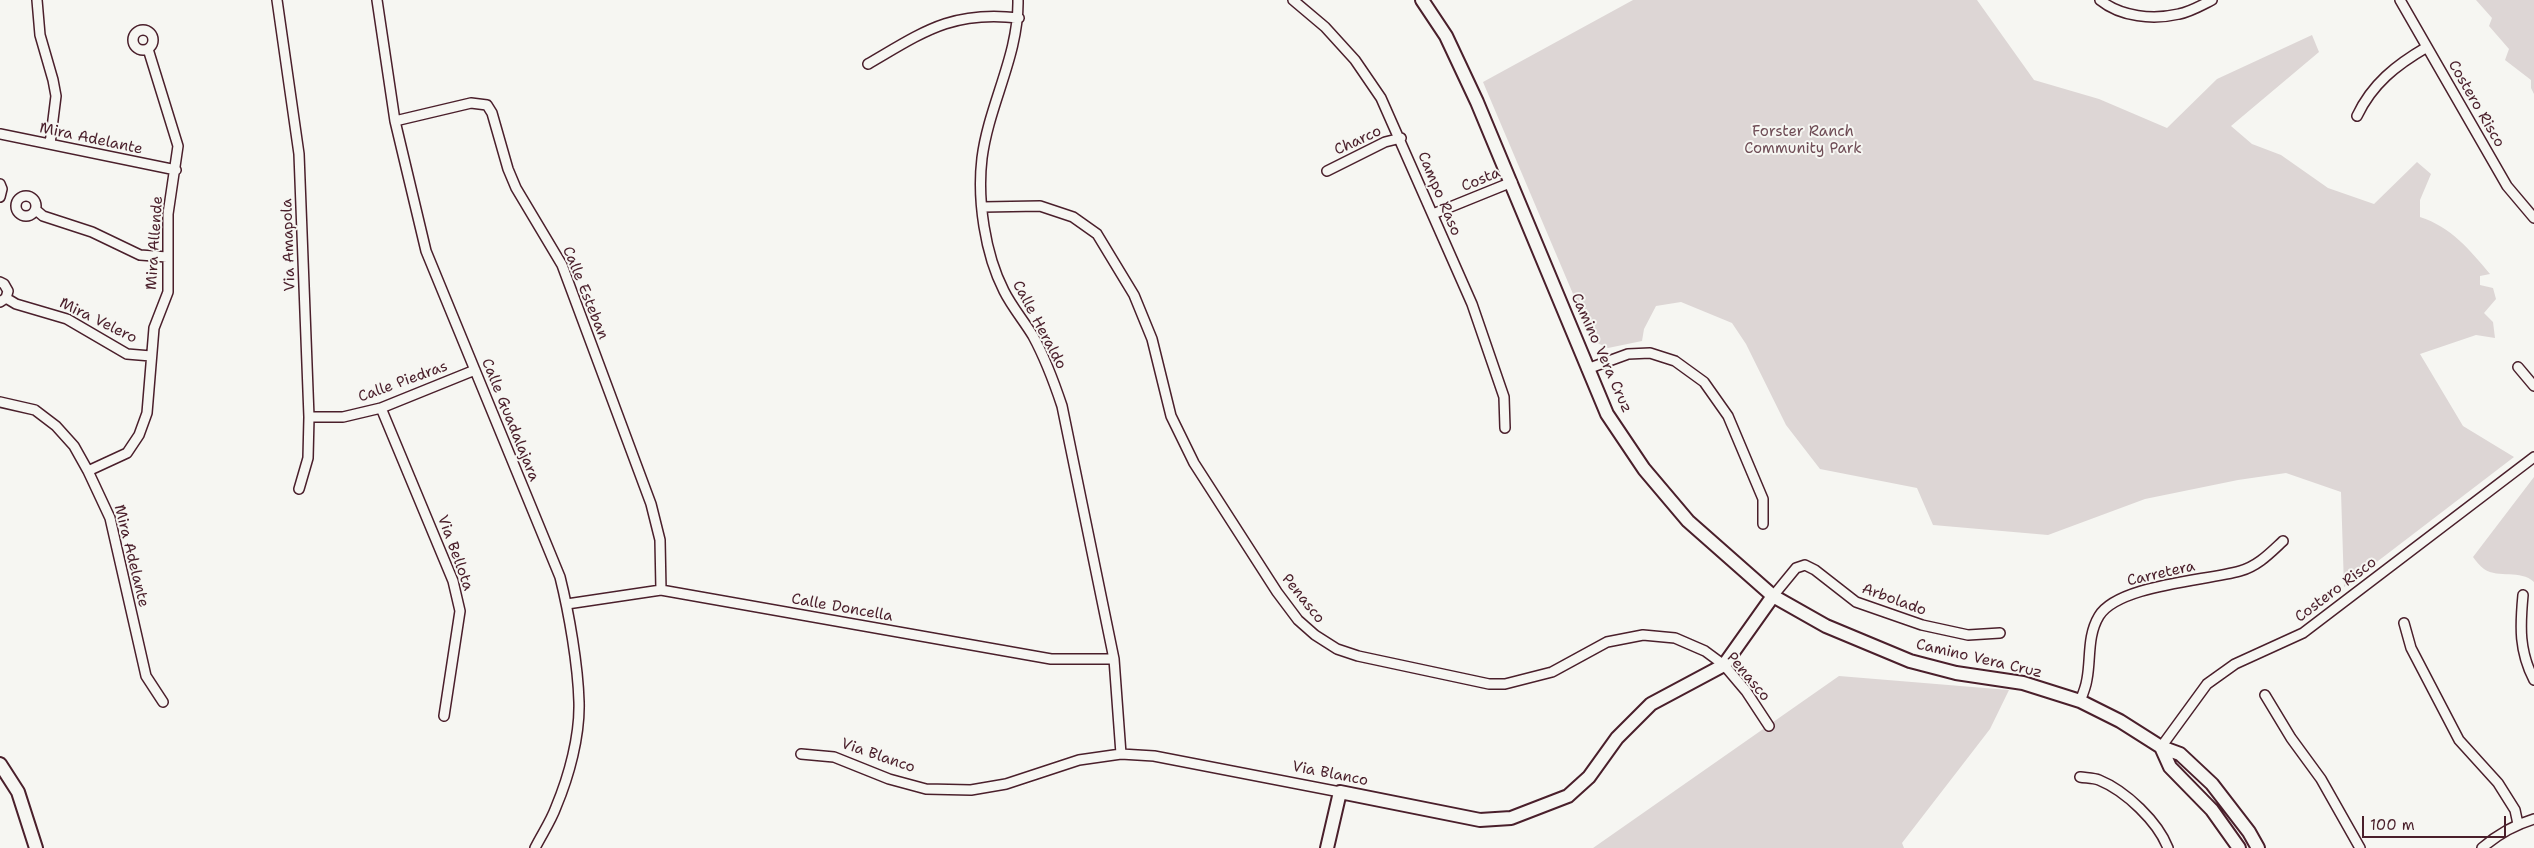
<!DOCTYPE html>
<html>
<head>
<meta charset="utf-8">
<style>
  body { margin:0 }
  #map { position:relative; width:2534px; height:848px; overflow:hidden; background:#f6f6f2; font-family:"Shantell Sans",sans-serif }
  canvas { display:block }
  .scale { position:absolute; left:2362px; top:816px; width:144px; height:22px; box-sizing:border-box; border:2px solid #4a1f2b; border-top:0; padding-left:6px; font-size:15px; line-height:18px; white-space:nowrap; color:#4a1f2b; -webkit-text-stroke:4px #f6f6f2; paint-order:stroke }
</style>
</head>
<body>
<div id="map">
<canvas width="2534" height="848"></canvas>
<div class="scale">100 m</div>
</div>
<script>
const g = document.querySelector('canvas').getContext('2d');
g.lineJoin = 'round';
function paint(path, color) {
  g.fillStyle = color;
  g.fill(path, 'evenodd');
}
function trace(path, color, width, dash) {
  g.strokeStyle = color;
  g.lineWidth = width;
  g.lineCap = dash ? 'butt' : 'round';
  g.setLineDash(dash || []);
  g.stroke(path);
}
function write(font, color, halo, rows, align = 'center') {
  g.font = font + ' "Shantell Sans",sans-serif';
  g.lineWidth = 4;
  g.setLineDash([]);
  g.textBaseline = 'middle';
  g.strokeStyle = halo;
  g.fillStyle = color;
  for (const [text, x, y, turn = 0] of rows) {
    g.save();
    g.translate(x, y);
    g.rotate((+turn || 0) * Math.PI / 180);
    g.textAlign = isNaN(turn) ? turn : align;
    if (halo) g.strokeText(text, 0, 0);
    g.fillText(text, 0, 0);
    g.restore();
  }
}
paint(new Path2D(`
  M 1633,0 L 1977,0 L 2034,80 L 2099,99 L 2167,128 L 2217,79 L 2312,35 L 2319,52 L 2231,126 L 2252,144 L 2281,155 L 2328,188 L 2374,204 L 2417,162 L 2431,174 L 2420,200 L 2420,217 C 2451,227 2470,250 2490,274 L 2480,276 L 2480,285 L 2493,288 L 2496,299 L 2484,313 L 2493,322 L 2495,338 L 2476,335 L 2420,354 L 2463,426 L 2514,457 L 2344,587 L 2341,492 L 2286,473 L 2238,480 L 2145,499 L 2048,535 L 1933,525 L 1917,488 L 1820,469 L 1786,425 L 1746,344 L 1732,323 L 1681,302 L 1656,306 L 1644,329 L 1642,341 L 1608,348 L 1593,341 L 1483,82 Z
  M 2476,0 L 2534,0 L 2534,94 L 2531,88 L 2531,80 L 2505,60 L 2509,49 L 2489,26 L 2492,18 Z
  M 2534,477 L 2534,582 C 2520,569 2499,579 2484,569 C 2480,566 2476,561 2473,557 Z
  M 1839,676 L 2009,690 L 1990,729 L 1902,843 L 1904,848 L 1593,848 Z`), '#ddd6d5');
const street = new Path2D(`
  M 37,0 L 40,35 L 53,80 L 56,96 L 50,144
  M 277,0 L 299,154 L 309,417 L 308,458 L 299,489
  M 377,0 L 395,121 L 426,251 L 560,577 C 569,613 578,665 579,702 C 580,736 569,776 556,807 C 551,821 542,834 535,848
  M 1018,0 C 1019,55 989,104 982,158 C 977,200 985,254 1004,291 C 1012,307 1024,321 1033,336 C 1045,358 1054,382 1062,406 L 1114,659 L 1121,754
  M 1293,0 L 1325,27 L 1355,60 L 1381,98 L 1472,304 L 1504,397 L 1505,428
  M 2100,0 C 2121,17 2153,20 2179,14 C 2190,12 2202,5 2212,0
  M 2400,0 L 2507,186 L 2534,218
  M133 40a10 10 0 1 1 20 0a10 10 0 1 1-20 0Z
  M 868,64 C 923,32 952,10 1019,18
  M 2357,116 C 2372,84 2396,65 2427,47
  M 395,121 L 471,103 L 487,105 L 492,113 L 508,169 L 516,188 L 562,265 L 651,504 L 660,540 L 661,590
  M 0,134 L 176,170
  M 1327,171 L 1385,142 L 1401,138
  M 0,184 L 2,189 L 0,197
  M16 206a10 10 0 1 1 20 0a10 10 0 1 1-20 0Z
  M 983,207 L 1040,206 L 1073,217 L 1097,234 L 1134,295 L 1152,339 L 1171,416 L 1194,463 L 1277,592 L 1298,620 L 1315,635 L 1337,649 L 1358,656 L 1489,684 L 1505,684 L 1552,672 L 1607,642 L 1643,635 L 1675,638 L 1705,651 L 1724,665 L 1746,691 L 1769,726
  M 36,210 L 43,216 L 92,232 L 140,255 L 167,257
  M 1433,214 L 1512,182
  M 0,282 L 4,284 L 8,291 L 6,298 L 0,302
  M 6,298 L 16,304 L 67,319 L 127,354 L 151,356
  M 2518,367 L 2534,386
  M 1587,369 L 1628,354 L 1650,353 L 1675,361 L 1704,382 L 1728,416 L 1763,499 L 1763,524
  M 0,402 L 35,410 L 56,426 L 74,446 L 88,471 L 110,518 L 146,676 L 163,702
  M 381,408 L 453,581 L 460,611 L 444,716
  M 309,417 L 343,417 L 381,408 L 475,370
  M 88,471 L 127,453 L 139,435 L 147,413 L 154,328 L 168,292 L 168,214 L 178,146 L 148,49
  M 2523,595 C 2520,627 2519,651 2534,680
  M 1773,596 L 1796,568 L 1805,565 L 1815,570 L 1856,602 L 1922,625 L 1968,635 L 2000,633
  M 567,604 L 661,590 L 1051,659 L 1114,659
  M 2404,623 L 2411,648 L 2459,740 L 2498,783 L 2515,810 L 2518,824
  M 2265,695 L 2291,738 L 2321,779 L 2360,848
  M 2080,701 C 2083,694 2086,686 2087,679 C 2091,658 2087,636 2099,616 C 2118,585 2204,581 2240,571 C 2258,566 2270,553 2283,541
  M 2161,747 L 2207,684 L 2235,664 L 2303,633 L 2534,457
  M 801,754 L 834,757 L 889,779 L 926,789 L 971,790 L 1006,784 L 1079,760 L 1121,754 L 1154,756 L 1340,792
  M 2080,777 C 2086,778 2094,778 2099,780 C 2126,791 2158,822 2168,848
  M 2482,848 C 2498,834 2514,825 2534,819`);
const secondary = new Path2D(`
  M 1422,0 L 1446,36 L 1477,102 L 1607,414 L 1644,469 L 1688,521 L 1773,596 L 1826,626 L 1910,661 L 1956,673 L 2023,683 L 2080,701 L 2120,721 L 2161,747 L 2180,754 L 2212,784 L 2249,832 L 2258,848
  M 2161,747 L 2170,767 L 2212,810 L 2239,848
  M 0,764 L 18,792 L 36,848
  M 1327,848 L 1340,792 L 1480,820 L 1511,818 L 1568,796 L 1589,777 L 1617,738 L 1651,704 L 1724,665 L 1773,596`);
trace(street, '#4a1f2b', 12);
trace(secondary, '#4a1f2b', 16);
trace(street, '#f6f6f2', 9);
trace(secondary, '#f6f6f2', 12);
write('15px', '#4a1f2b', '#f6f6f2', [
  ["Costero Risco",2476,104,60],
  ["Mira Adelante",91,139,12],
  ["Charco",1358,141,-25],
  ["Costa",1481,180,-22],
  ["Campo Raso",1439,194,67],
  ["Mira Allende",155,243,-86],
  ["Via Amapola",289,245,-92],
  ["Calle Esteban",585,293,68],
  ["Mira Velero",98,321,26],
  ["Calle Heraldo",1039,325,62],
  ["Camino Vera Cruz",1601,353,66],
  ["Calle Piedras",403,382,-20],
  ["Calle Guadalajara",510,420,68],
  ["Via Bellota",455,553,70],
  ["Mira Adelante",131,556,76],
  ["Carretera",2161,574,-13],
  ["Costero Risco",2336,590,-37],
  ["Penasco",1303,599,51],
  ["Arbolado",1894,600,20],
  ["Calle Doncella",842,608,10],
  ["Camino Vera Cruz",1979,659,13],
  ["Penasco",1748,677,50],
  ["Via Blanco",878,756,19],
  ["Via Blanco",1330,774,11]
]);
write('15px', '#6f4d56', '#f6f6f2', [
  ["Forster Ranch",1803,132],
  ["Community Park",1803,149]
]);
</script>
</body>
</html>
